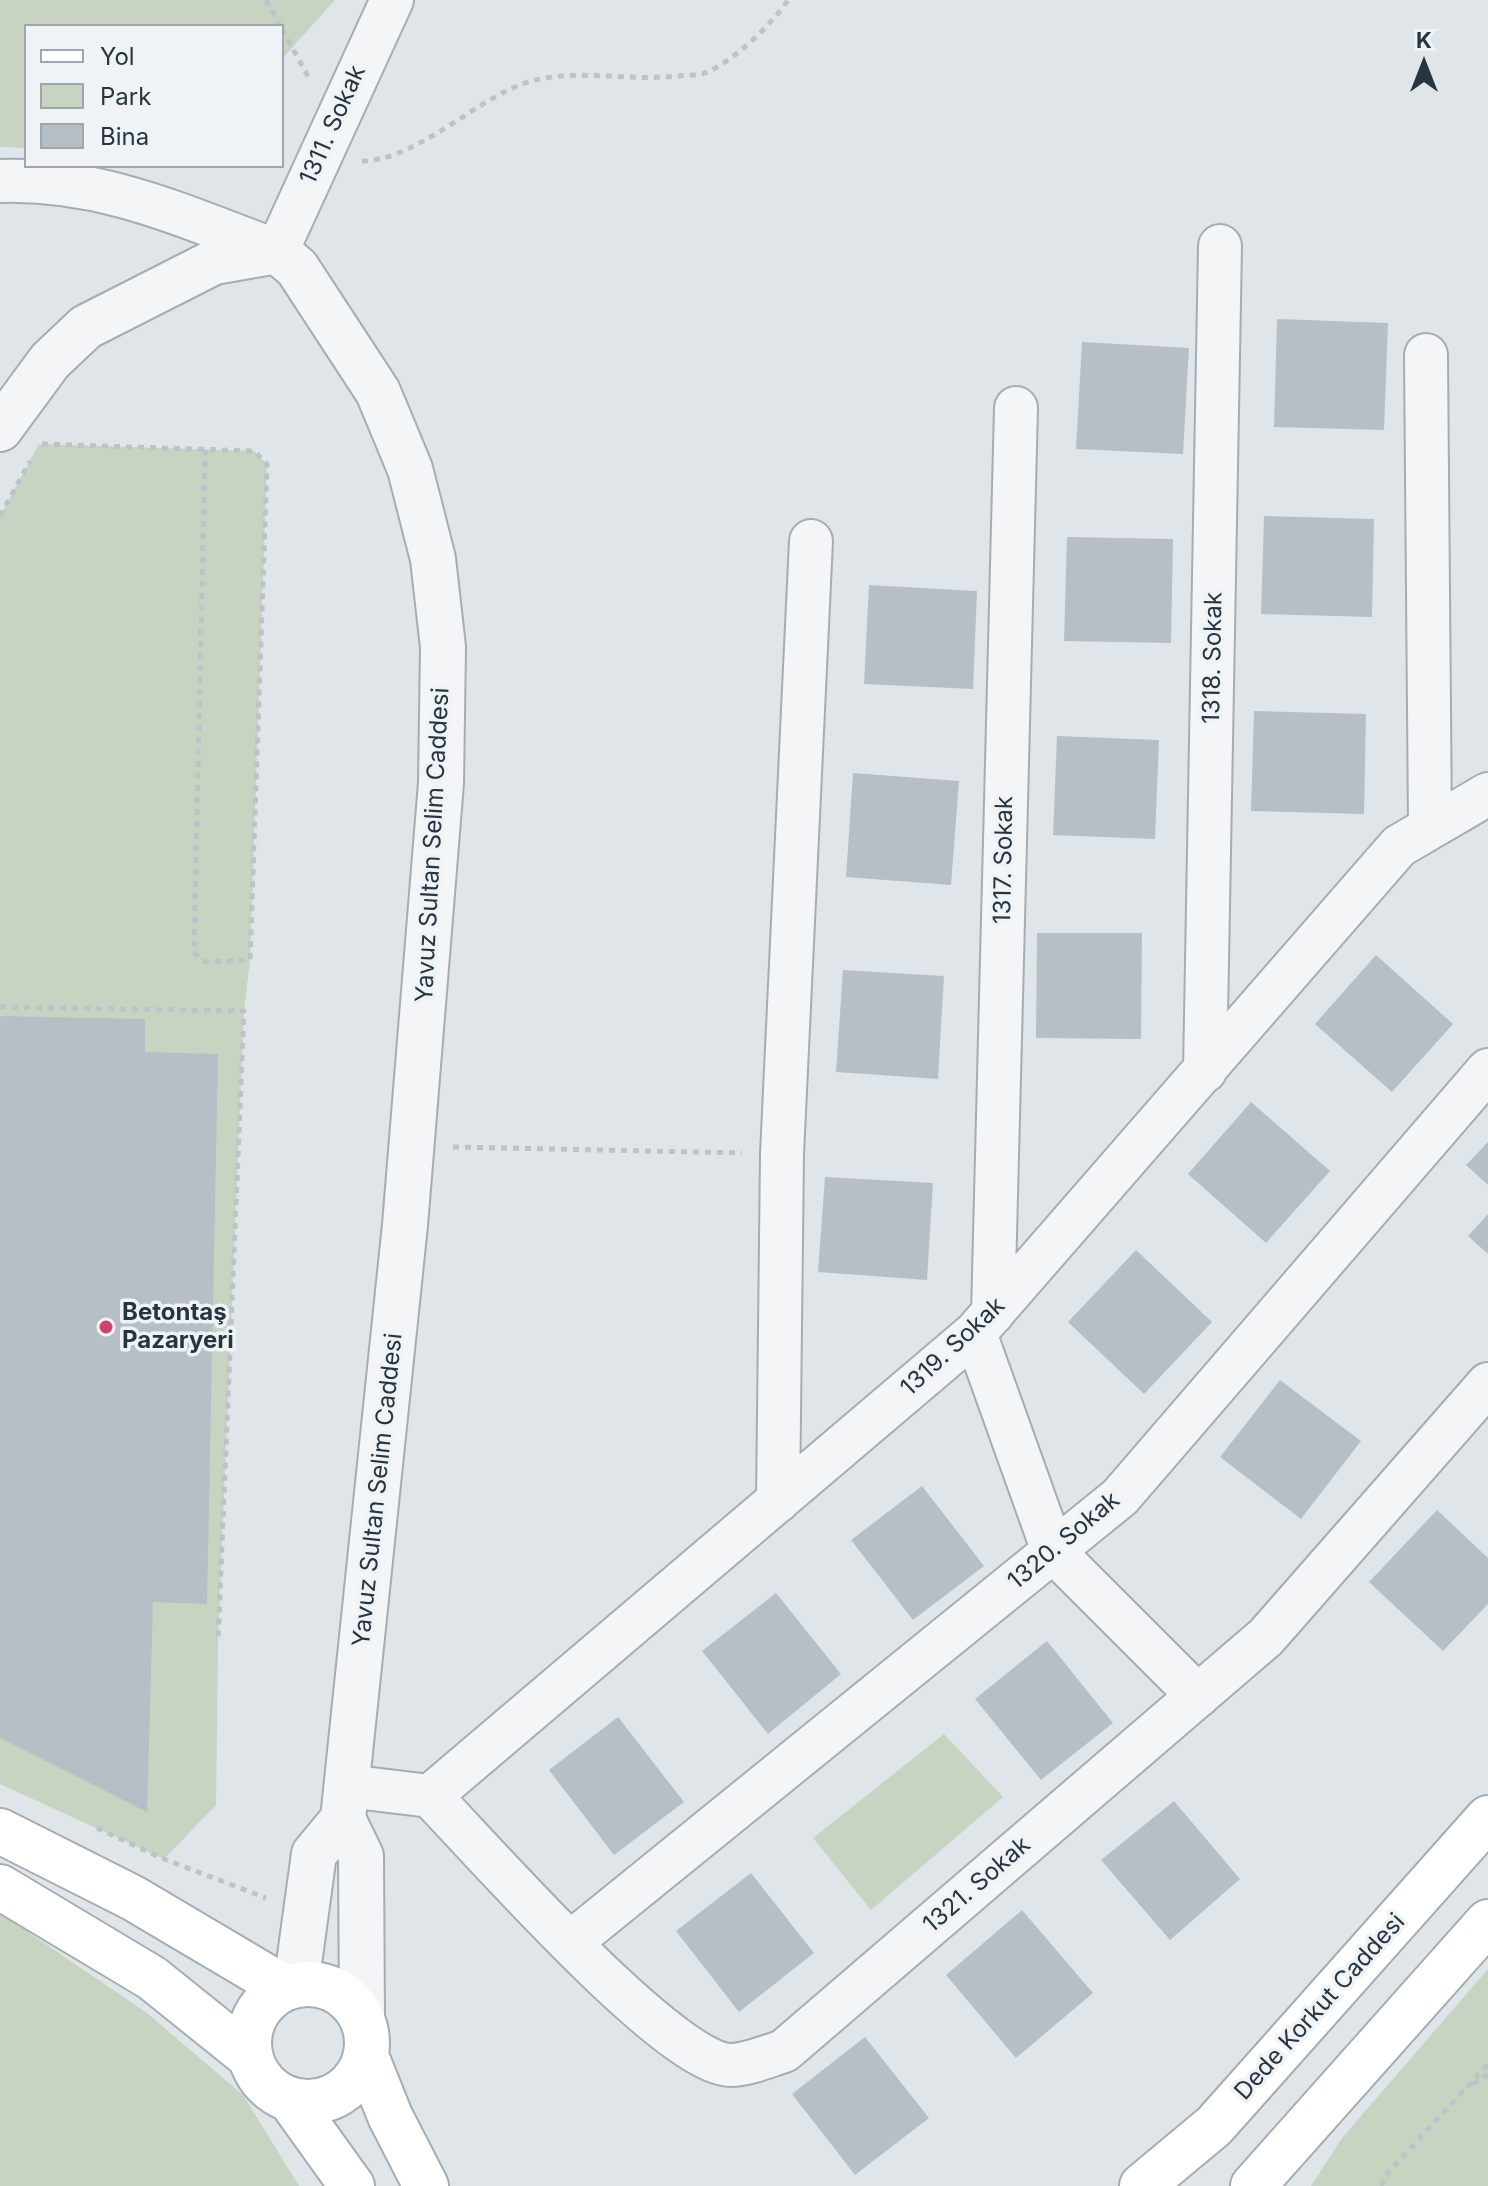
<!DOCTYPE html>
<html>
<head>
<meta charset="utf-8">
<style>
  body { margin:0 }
  #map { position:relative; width:1488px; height:2186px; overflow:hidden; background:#e0e5e9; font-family:Inter,sans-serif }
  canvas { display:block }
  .legend { position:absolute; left:24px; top:24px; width:260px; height:144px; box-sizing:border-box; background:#eff3f6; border:2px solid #9fa7ad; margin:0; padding:10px 14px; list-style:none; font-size:24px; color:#283540 }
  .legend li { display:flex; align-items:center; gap:16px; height:40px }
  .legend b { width:40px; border:2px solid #9fa7ad }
  .north { position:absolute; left:1384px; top:24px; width:80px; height:80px; -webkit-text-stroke:6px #eff3f6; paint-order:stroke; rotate:0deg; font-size:22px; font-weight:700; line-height:32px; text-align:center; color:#283540 }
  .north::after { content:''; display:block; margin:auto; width:28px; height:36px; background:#283540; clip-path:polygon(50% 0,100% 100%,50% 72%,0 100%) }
</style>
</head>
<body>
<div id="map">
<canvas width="1488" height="2186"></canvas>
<ul class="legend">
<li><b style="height:10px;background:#fff"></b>Yol</li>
<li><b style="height:22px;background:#c8d3c1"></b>Park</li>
<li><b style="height:22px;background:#b7bfc6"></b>Bina</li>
</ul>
<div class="north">K</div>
</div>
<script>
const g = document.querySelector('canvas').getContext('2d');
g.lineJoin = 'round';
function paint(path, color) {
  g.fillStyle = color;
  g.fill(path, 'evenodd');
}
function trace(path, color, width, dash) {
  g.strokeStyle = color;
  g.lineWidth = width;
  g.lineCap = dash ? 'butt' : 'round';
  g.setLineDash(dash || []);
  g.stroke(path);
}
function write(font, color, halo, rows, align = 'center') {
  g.font = font + ' Inter,sans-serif';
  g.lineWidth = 7;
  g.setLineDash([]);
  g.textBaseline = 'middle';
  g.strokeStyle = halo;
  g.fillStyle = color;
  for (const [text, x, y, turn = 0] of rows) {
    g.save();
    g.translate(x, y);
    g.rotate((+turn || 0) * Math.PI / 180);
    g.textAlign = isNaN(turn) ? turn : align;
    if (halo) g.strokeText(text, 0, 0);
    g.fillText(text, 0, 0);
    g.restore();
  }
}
paint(new Path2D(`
  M 0,0 L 335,0 L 282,59 L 282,26 L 26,26 L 26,148 L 0,147 Z
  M 39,444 L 254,451 L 267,464 L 250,960 L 244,1011 L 218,1642 L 216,1805 L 164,1859 L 0,1784 L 0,516 Z
  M 944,1734 L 1003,1797 L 871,1910 L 813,1838 Z
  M 0,1913 L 147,2013 L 243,2095 L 299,2186 L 0,2186 Z
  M 1488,1969 L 1488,2186 L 1311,2186 L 1342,2138 Z`), '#c8d3c1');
paint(new Path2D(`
  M 1277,319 L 1388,323 L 1384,430 L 1274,427 Z
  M 1082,342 L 1189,348 L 1183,454 L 1076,449 Z
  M 1264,516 L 1374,519 L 1372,617 L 1261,614 Z
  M 1067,537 L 1173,539 L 1171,643 L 1064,641 Z
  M 869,585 L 977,591 L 973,689 L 864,684 Z
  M 1254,711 L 1366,714 L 1364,814 L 1251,811 Z
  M 1057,736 L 1159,740 L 1155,839 L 1053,835 Z
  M 853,773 L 959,781 L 951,885 L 846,877 Z
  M 1037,933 L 1142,933 L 1141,1039 L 1036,1038 Z
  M 1376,955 L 1453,1024 L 1392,1092 L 1315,1024 Z
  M 843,970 L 944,976 L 938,1079 L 836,1072 Z
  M 0,1016 L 145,1019 L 145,1052 L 218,1054 L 207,1604 L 153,1602 L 147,1812 L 0,1738 Z
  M 1251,1102 L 1330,1171 L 1266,1243 L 1188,1174 Z
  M 1488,1142 L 1488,1185 L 1466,1165 Z
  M 825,1177 L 933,1183 L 927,1280 L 818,1272 Z
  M 1488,1214 L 1488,1254 L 1468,1236 Z
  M 1136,1250 L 1212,1322 L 1144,1394 L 1068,1322 Z
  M 1280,1380 L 1361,1441 L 1301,1519 L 1220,1457 Z
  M 922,1486 L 984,1566 L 913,1620 L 851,1540 Z
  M 1437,1510 L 1488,1558 L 1488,1604 L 1443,1651 L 1369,1582 Z
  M 776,1593 L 841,1674 L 768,1734 L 702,1651 Z
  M 1047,1641 L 1113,1723 L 1041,1780 L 975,1699 Z
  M 618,1717 L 684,1802 L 614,1855 L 549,1770 Z
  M 1174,1801 L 1240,1879 L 1170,1940 L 1101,1860 Z
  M 751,1873 L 814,1953 L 739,2012 L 676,1931 Z
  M 1022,1910 L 1093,1993 L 1016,2058 L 946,1975 Z
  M 865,2037 L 929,2118 L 855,2175 L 792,2094 Z`), '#b7bfc6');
const minor = new Path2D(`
  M 0,181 C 104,178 182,216 277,251 L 392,0
  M 1426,355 L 1430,827
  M 1205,1071 L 1220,246
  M 993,1313 L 1016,408
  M 975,1333 L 1053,1551 L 1198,1696
  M 778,1501 L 782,1154 L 811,541
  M 347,1786 L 430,1796 L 975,1333 L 1399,846 L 1488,794
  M 430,1796 C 480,1847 670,2065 731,2065 C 747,2065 768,2056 784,2051 L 1266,1637 L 1488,1384
  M 571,1942 L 1120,1497 L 1488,1070`);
const tertiary = new Path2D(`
  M 0,429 L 50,361 L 86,327 L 214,262 L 277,251 L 297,268 L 378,392 L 410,469 L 433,559 L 443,647 L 441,783 L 405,1225 L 343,1819 L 314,1854 L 296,1985
  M 343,1819 L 361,1856 L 362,2017`);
const secondary = new Path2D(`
  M 0,1831 L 133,1898 L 285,1988
  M 0,1887 L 152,1978 L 249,2056
  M249 2043a59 59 0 1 1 118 0a59 59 0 1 1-118 0Z
  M 366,2056 L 390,2116 L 426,2186
  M 291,2101 L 352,2186
  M 1142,2186 L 1214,2126 L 1488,1818
  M 1253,2186 L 1488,1922`);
trace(minor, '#a5adb3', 46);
trace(tertiary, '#a5adb3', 48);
trace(secondary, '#a5adb3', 48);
trace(new Path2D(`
  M 266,0 L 280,26
  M 282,29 L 310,80
  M 362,161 C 417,160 475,100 525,83 C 574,67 627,82 677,76 C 686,75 699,76 707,72 C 733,62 773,23 788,0
  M 42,444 L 254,451 L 267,464 L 250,960 L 206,962 L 194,953 L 205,450
  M 0,516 L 30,461
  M 0,1007 L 244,1011 L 218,1642
  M 453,1147 L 742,1153
  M 97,1828 L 164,1859 L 266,1898
  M 1473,2084 L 1488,2074
  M 1381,2186 L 1387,2174 L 1488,2064`), '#bec3c7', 5, [6, 6]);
trace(minor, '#f3f5f7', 42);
trace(tertiary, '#f3f5f7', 44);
trace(secondary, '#fff', 44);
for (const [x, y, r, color] of [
  [106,1327,8,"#cf446d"]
]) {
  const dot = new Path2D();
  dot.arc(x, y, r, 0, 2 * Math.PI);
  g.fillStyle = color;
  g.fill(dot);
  trace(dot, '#eff3f6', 3);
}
write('24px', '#283540', '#eff3f6', [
  ["1311. Sokak",333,125,-66],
  ["1318. Sokak",1213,658,-89],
  ["Yavuz Sultan Selim Caddesi",433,845,-87],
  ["1317. Sokak",1004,860,-89],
  ["1319. Sokak",953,1347,-43],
  ["Yavuz Sultan Selim Caddesi",378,1490,-84],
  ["1320. Sokak",1064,1541,-40],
  ["1321. Sokak",977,1885,-41],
  ["Dede Korkut Caddesi",1320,2007,-48]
]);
write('bold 24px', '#283540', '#eff3f6', [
  ["Betontaş",122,1313],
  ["Pazaryeri",122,1341]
], 'left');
</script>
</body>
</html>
